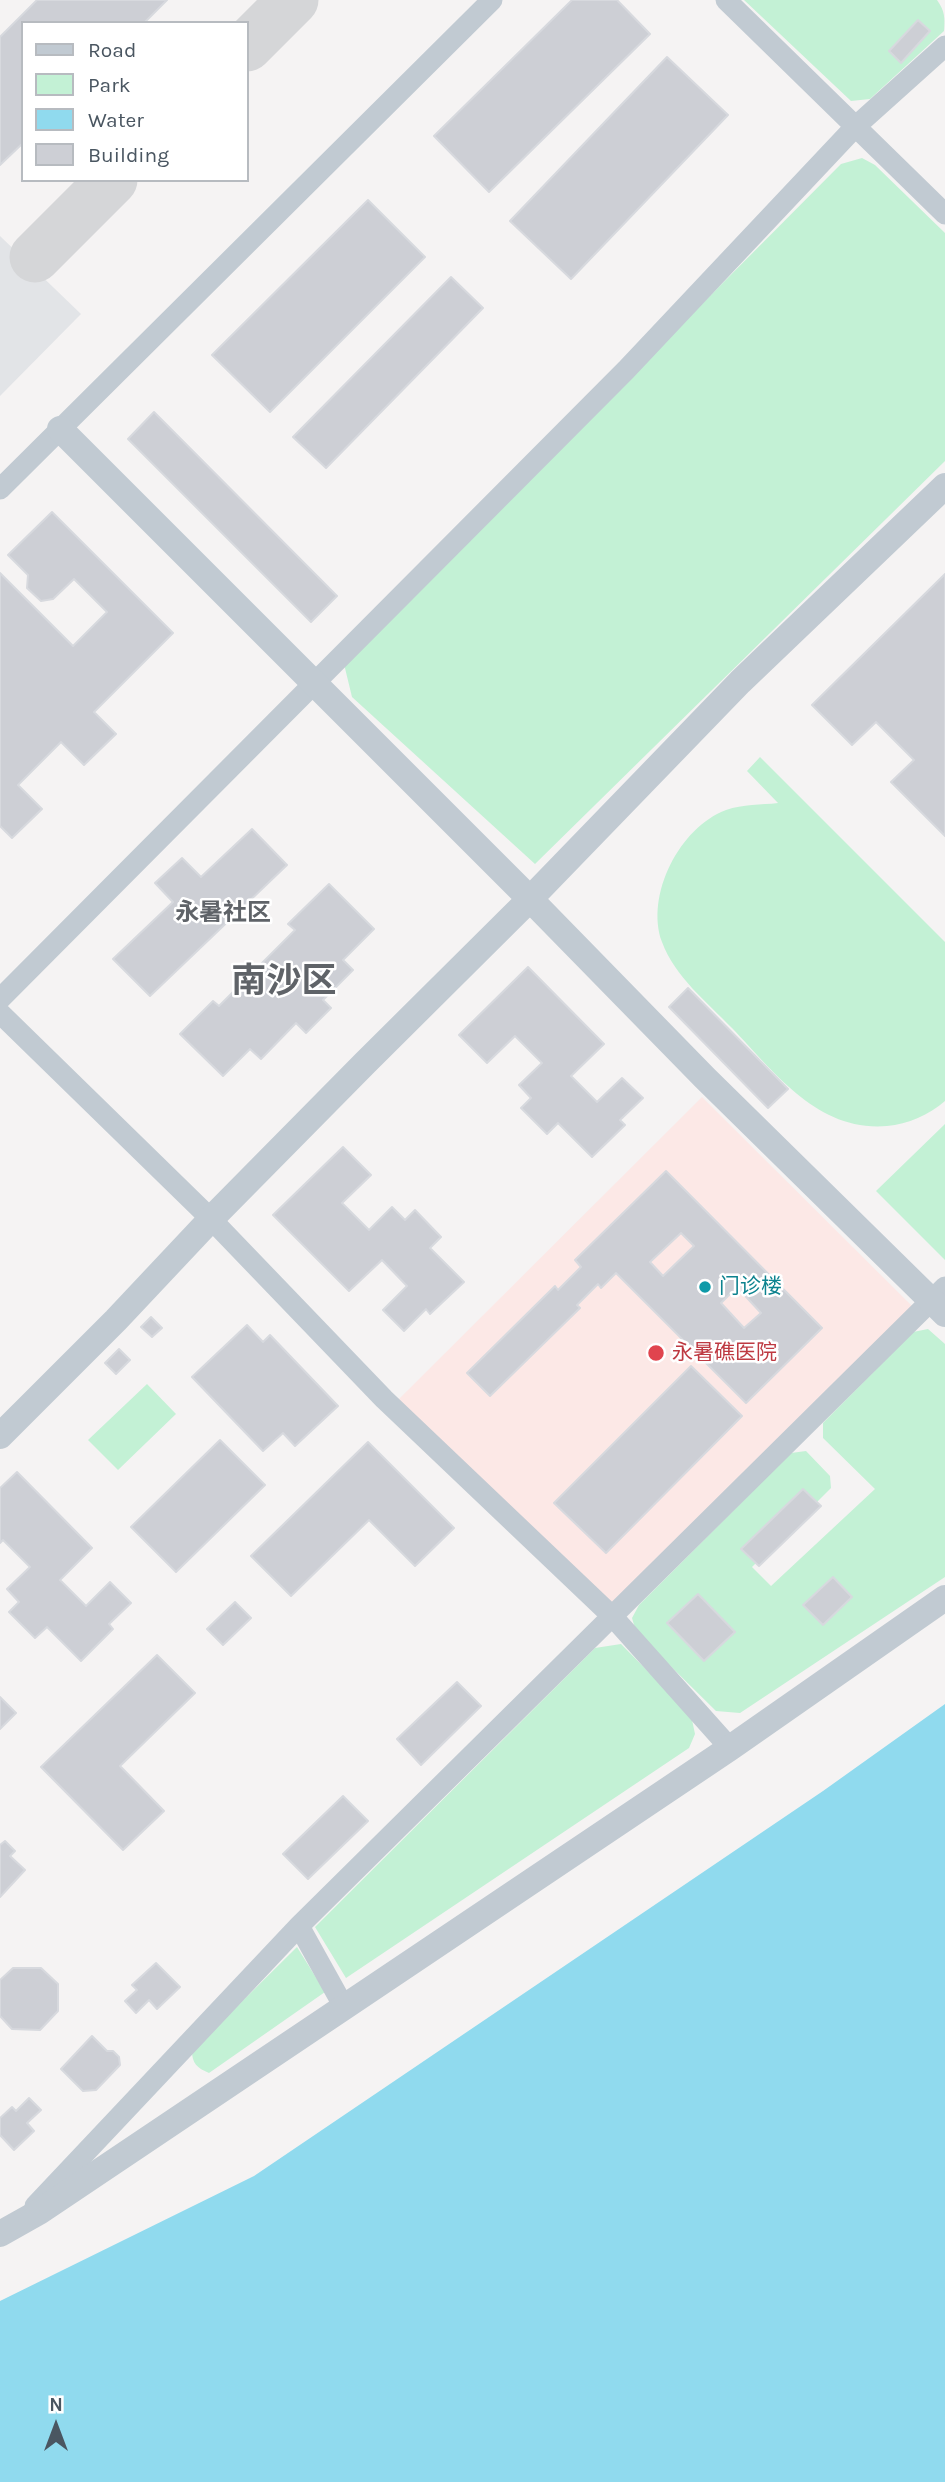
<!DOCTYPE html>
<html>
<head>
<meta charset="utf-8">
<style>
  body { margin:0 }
  #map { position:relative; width:945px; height:2482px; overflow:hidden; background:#f5f3f3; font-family:Karla,sans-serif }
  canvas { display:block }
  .legend { position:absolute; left:21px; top:21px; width:228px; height:161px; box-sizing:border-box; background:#fff; border:2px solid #b7bbc0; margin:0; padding:9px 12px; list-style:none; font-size:21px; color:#4a5661 }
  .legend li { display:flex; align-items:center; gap:14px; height:35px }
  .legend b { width:35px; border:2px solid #b7bbc0 }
  .north { position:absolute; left:21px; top:2391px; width:70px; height:70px; -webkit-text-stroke:5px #fff; paint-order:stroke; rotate:0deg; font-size:19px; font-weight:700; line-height:28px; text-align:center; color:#4a5661 }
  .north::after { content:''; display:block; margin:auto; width:24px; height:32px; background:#4a5661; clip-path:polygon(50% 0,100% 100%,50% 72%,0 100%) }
</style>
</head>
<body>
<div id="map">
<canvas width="945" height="2482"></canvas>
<ul class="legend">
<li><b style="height:9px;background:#c1cad2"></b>Road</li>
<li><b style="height:19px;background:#c3f1d5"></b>Park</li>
<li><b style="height:19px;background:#90daee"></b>Water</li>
<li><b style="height:19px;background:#cdcfd5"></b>Building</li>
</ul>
<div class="north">N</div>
</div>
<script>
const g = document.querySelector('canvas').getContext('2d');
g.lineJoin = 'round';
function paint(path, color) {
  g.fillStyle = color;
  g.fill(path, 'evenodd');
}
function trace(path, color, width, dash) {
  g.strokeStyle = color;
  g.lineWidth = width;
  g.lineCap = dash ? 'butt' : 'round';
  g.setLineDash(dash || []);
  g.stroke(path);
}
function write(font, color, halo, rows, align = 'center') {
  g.font = font + ' Karla,"Noto Sans SC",sans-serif';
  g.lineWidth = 5;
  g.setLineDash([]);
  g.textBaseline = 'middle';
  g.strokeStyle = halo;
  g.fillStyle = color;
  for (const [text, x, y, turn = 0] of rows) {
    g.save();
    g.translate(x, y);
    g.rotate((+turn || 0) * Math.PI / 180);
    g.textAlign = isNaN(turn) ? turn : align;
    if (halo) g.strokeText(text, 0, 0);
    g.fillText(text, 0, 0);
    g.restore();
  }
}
paint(new Path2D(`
  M 702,1097 L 913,1307 L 610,1610 L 398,1400 Z`), '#fce8e6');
paint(new Path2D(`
  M 0,236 L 81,314 L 0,396 Z`), '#e2e4e7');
paint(new Path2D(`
  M 744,0 L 937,0 C 945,11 945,18 944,31 L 870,99 L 851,101 Z
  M 862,158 L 875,165 L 945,233 L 945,461 L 535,864 L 352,697 L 344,664 L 841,164 Z
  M 760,757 L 945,942 L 945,1101 C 929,1115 908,1124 887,1126 C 818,1132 775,1073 732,1028 C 707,1002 675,977 662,942 C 645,895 680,827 726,810 C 743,804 761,805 778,803 L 747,771 Z
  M 945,1124 L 945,1260 L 876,1191 Z
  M 928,1329 L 945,1344 L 945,1577 L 740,1713 L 716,1711 L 636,1632 L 632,1618 L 639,1605 L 791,1453 L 806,1451 L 830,1476 L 831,1488 L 752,1567 L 771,1586 L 875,1489 L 823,1438 L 823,1423 L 913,1332 Z
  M 147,1384 L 176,1414 L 118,1470 L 88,1440 Z
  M 621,1644 L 691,1715 L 695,1734 L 689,1748 L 346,1978 L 315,1927 L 595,1648 Z
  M 297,1947 L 325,1992 L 209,2073 C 197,2068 192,2063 192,2051 Z`), '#c3f1d5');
paint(new Path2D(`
  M 945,1704 L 945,2482 L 0,2482 L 0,2301 L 254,2176 L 823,1791 Z`), '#90daee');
trace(new Path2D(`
  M 247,46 L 293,0
  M 35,257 L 112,180`), '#d5d6d8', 51);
const building = new Path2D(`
  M 37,0 L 167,0 L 144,23 L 23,23 L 23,143 L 0,165 L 0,37 Z
  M 572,0 L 617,0 L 650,34 L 489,192 L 434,136 Z
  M 918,20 L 930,31 L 901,63 L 889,51 Z
  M 667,57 L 728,115 L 571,279 L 510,221 Z
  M 368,200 L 425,257 L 270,412 L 212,355 Z
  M 451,277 L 483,308 L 326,468 L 293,437 Z
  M 154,412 L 337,596 L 311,622 L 128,439 Z
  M 52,512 L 173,633 L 94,712 L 116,734 L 84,765 L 61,742 L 18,785 L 42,809 L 12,838 L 0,826 L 0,573 L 73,646 L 107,612 L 74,579 L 53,599 L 41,601 L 27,588 L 28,575 L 8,555 Z
  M 945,574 L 945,836 L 891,782 L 914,760 L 876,722 L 852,745 L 812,705 Z
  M 252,829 L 287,865 L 150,996 L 113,959 L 173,902 L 155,883 L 182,858 L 201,877 Z
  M 329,884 L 374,929 L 343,960 L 353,970 L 323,1000 L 331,1008 L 306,1033 L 296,1023 L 261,1059 L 250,1049 L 223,1076 L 180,1034 L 213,1001 L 219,1006 L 295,930 L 288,924 Z
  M 528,967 L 604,1044 L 571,1076 L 597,1102 L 622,1078 L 643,1098 L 620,1120 L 625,1125 L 592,1157 L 558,1123 L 547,1134 L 521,1108 L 531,1098 L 519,1085 L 542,1063 L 515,1036 L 487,1063 L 459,1035 Z
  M 688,988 L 788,1089 L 768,1108 L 669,1007 Z
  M 343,1147 L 371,1175 L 342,1203 L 369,1230 L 392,1207 L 405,1220 L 415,1210 L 441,1237 L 430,1248 L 464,1282 L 430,1314 L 426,1309 L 404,1331 L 383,1310 L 407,1286 L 382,1260 L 349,1291 L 273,1215 Z
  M 666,1171 L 822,1328 L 746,1403 L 616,1273 L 601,1288 L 598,1284 L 577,1305 L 580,1308 L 490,1396 L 467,1373 L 555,1286 L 558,1290 L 581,1267 L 575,1260 ZM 681,1233 L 694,1246 L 663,1276 L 650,1262 ZM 737,1287 L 761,1313 L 744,1328 L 721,1303 Z
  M 151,1317 L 162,1328 L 152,1337 L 141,1327 Z
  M 247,1325 L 263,1342 L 270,1335 L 338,1406 L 295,1446 L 283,1433 L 263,1451 L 192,1377 Z
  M 119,1349 L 130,1360 L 116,1374 L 105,1363 Z
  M 691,1366 L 742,1416 L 606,1553 L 554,1503 Z
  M 220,1440 L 265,1485 L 176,1572 L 131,1527 Z
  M 368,1442 L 454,1528 L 415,1566 L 369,1520 L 291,1596 L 251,1556 Z
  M 17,1472 L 92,1548 L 60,1580 L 86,1606 L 110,1582 L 131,1603 L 109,1624 L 113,1629 L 81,1661 L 47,1627 L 35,1638 L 9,1612 L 19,1602 L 7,1589 L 30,1567 L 3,1540 L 0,1543 L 0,1488 Z
  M 803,1489 L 821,1506 L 759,1566 L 741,1549 Z
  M 833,1577 L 852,1597 L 823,1625 L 803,1605 Z
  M 698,1594 L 735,1632 L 704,1661 L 667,1623 Z
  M 235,1602 L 251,1618 L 223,1645 L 207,1629 Z
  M 157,1655 L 195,1693 L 120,1766 L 164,1811 L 123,1850 L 41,1767 Z
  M 457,1682 L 481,1706 L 421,1765 L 397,1739 Z
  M 0,1697 L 16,1713 L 0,1729 Z
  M 343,1796 L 368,1821 L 308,1879 L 283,1854 Z
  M 5,1841 L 15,1851 L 10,1856 L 25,1870 L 0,1897 L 0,1845 Z
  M 156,1963 L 180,1987 L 157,2009 L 149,2000 L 136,2013 L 125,2001 L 137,1990 L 132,1985 Z
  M 13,1968 L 41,1968 L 58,1984 L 58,2011 L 40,2030 L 12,2029 L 0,2016 L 0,1980 Z
  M 92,2036 L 107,2051 L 113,2051 L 119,2057 L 120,2065 L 96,2090 L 83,2091 L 61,2069 Z
  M 29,2098 L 41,2110 L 27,2123 L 34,2131 L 14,2150 L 0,2135 L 0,2118 L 12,2107 L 16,2111 Z`);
paint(building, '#cdcfd5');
trace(building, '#d7d9de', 2);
trace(new Path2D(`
  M 726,0 L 945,214
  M 0,489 L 492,0
  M 0,999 L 626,370 L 855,127 L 945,46
  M 0,1013 L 211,1219 L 384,1399 L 613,1617 L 730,1748
  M 299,1926 L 344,2007
  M 35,2206 L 299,1926 L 945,1287`), '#c1cad2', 21);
trace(new Path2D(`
  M 60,429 L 530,899 L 705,1078 L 945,1314
  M 0,1436 L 116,1320 L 211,1219 L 365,1063 L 530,899 L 740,682 L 945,486
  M 0,2234 L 39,2212 L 730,1748 L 945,1598`), '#c1cad2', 26);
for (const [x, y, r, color] of [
  [705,1287,7,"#0f9aa8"],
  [656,1353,9,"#e0444e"]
]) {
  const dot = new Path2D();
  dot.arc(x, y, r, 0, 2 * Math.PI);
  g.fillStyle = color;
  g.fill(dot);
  trace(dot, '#fff', 2.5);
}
write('21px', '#0d838f', '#fff', [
  ["门诊楼",719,1287]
], 'left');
write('21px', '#be3a42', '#fff', [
  ["永暑礁医院",672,1353]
], 'left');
write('bold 24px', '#5f6368', '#fff', [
  ["永暑社区",223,913]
]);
write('bold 35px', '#5f6368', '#fff', [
  ["南沙区",284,982]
]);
</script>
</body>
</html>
